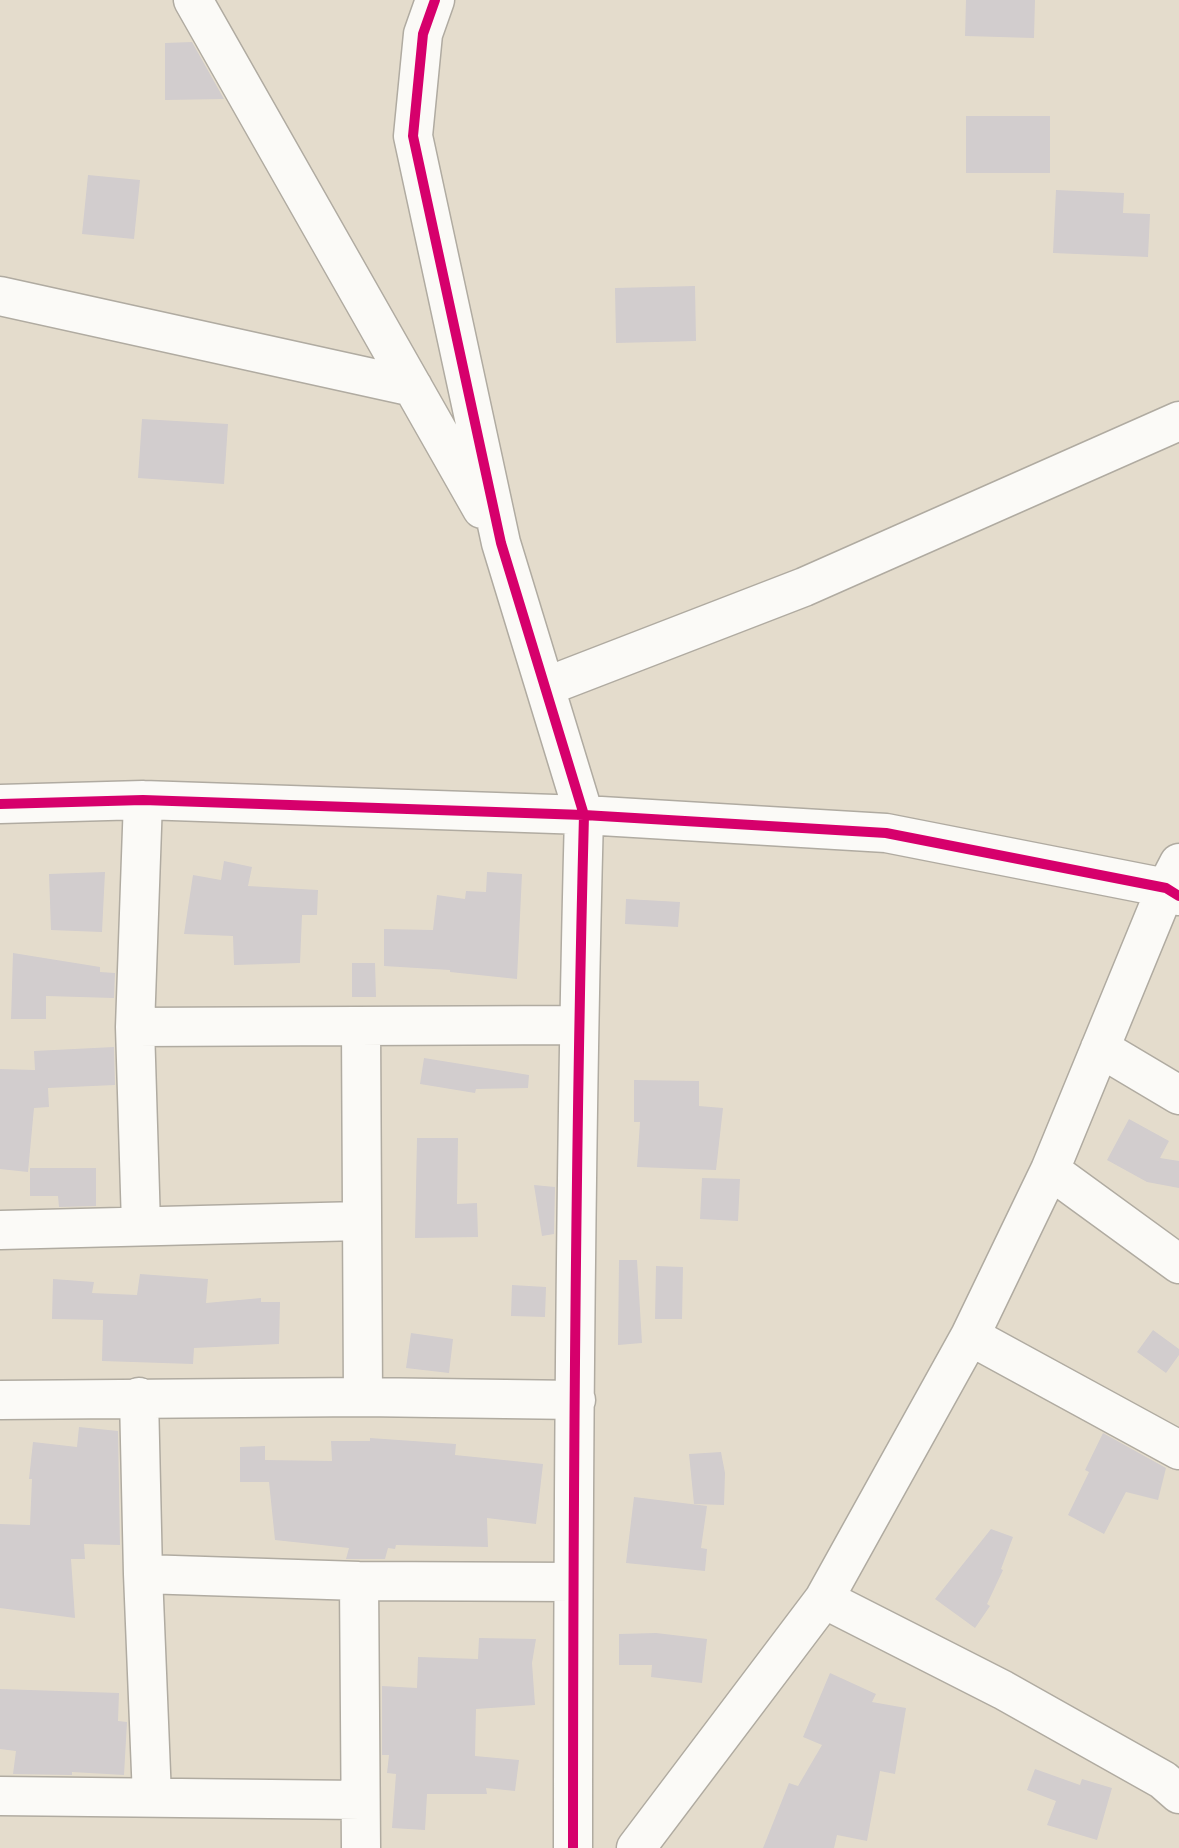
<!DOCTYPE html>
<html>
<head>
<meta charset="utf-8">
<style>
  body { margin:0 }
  canvas { display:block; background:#e4dccc }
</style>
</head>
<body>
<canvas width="1179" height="1848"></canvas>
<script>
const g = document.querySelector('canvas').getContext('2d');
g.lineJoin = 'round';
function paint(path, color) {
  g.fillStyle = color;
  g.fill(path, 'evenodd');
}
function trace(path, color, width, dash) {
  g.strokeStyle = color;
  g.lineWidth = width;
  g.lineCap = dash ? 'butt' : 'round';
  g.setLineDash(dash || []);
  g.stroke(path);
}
paint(new Path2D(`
  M 966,0 L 1035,0 L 1034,38 L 965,36 Z
  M 192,42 L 224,99 L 165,100 L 165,43 Z
  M 966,116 L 1050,116 L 1050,173 L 966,173 Z
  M 88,175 L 140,180 L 134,239 L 82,234 Z
  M 1056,190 L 1124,193 L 1123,213 L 1150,214 L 1148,257 L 1053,253 Z
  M 695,286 L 696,341 L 616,343 L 615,288 Z
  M 142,419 L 228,424 L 224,484 L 138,478 Z
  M 224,861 L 252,867 L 248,886 L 318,890 L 317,915 L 302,915 L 300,963 L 234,965 L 233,936 L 184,934 L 193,875 L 221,880 Z
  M 105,872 L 102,932 L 51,930 L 49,874 Z
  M 487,872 L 522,874 L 517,979 L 450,972 L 450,970 L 384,966 L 384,929 L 433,930 L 437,895 L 465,899 L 466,891 L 486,892 Z
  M 626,899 L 680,902 L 678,927 L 625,924 Z
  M 13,953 L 100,967 L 100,972 L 115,973 L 114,998 L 46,996 L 46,1019 L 11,1019 Z
  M 352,963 L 375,963 L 376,997 L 352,997 Z
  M 114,1047 L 115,1085 L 48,1088 L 49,1107 L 34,1108 L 28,1172 L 0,1169 L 0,1069 L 35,1070 L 34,1051 Z
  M 424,1058 L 529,1075 L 528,1088 L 476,1089 L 475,1093 L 420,1084 Z
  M 634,1080 L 699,1081 L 699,1106 L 723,1108 L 716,1170 L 637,1167 L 640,1122 L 634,1122 Z
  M 1129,1119 L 1169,1141 L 1160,1158 L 1179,1161 L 1179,1188 L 1147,1182 L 1107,1160 Z
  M 417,1138 L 458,1138 L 457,1204 L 477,1203 L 478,1237 L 415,1238 Z
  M 30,1168 L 96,1168 L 96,1206 L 59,1207 L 58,1196 L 30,1196 Z
  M 702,1178 L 740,1179 L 738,1221 L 700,1219 Z
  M 534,1185 L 555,1187 L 554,1234 L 542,1236 Z
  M 619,1260 L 637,1260 L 642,1343 L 618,1345 Z
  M 656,1266 L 683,1267 L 682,1319 L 655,1319 Z
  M 140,1274 L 208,1279 L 206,1303 L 261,1298 L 261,1302 L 280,1302 L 279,1344 L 194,1348 L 193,1364 L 102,1361 L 103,1320 L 52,1319 L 53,1279 L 94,1282 L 92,1293 L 137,1295 Z
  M 512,1285 L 546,1287 L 545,1317 L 511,1316 Z
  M 1153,1330 L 1179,1349 L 1179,1355 L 1166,1373 L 1137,1352 Z
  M 411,1333 L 453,1339 L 449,1373 L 406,1368 Z
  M 79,1427 L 118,1431 L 120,1545 L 84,1544 L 85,1559 L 71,1559 L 75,1618 L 0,1608 L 0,1524 L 30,1525 L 32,1479 L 29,1479 L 33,1442 L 77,1447 Z
  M 1103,1433 L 1166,1468 L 1158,1500 L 1126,1492 L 1104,1534 L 1068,1515 L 1089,1472 L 1085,1470 Z
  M 370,1438 L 456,1444 L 455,1455 L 543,1464 L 536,1524 L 487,1518 L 488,1547 L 396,1545 L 395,1549 L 388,1548 L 385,1559 L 346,1559 L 349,1548 L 275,1540 L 269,1482 L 240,1482 L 240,1447 L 265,1446 L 265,1460 L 332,1461 L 331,1441 L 370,1441 Z
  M 721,1452 L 725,1473 L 724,1505 L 694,1504 L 689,1454 Z
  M 634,1497 L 707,1506 L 701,1548 L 707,1549 L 705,1571 L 626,1563 Z
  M 991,1529 L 1013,1537 L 1001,1569 L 1003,1570 L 987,1604 L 990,1606 L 975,1628 L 935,1599 Z
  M 656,1633 L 707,1639 L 702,1683 L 651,1677 L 652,1665 L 619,1665 L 619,1634 Z
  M 479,1638 L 536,1639 L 532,1663 L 535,1705 L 476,1709 L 475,1756 L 519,1760 L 515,1791 L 486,1788 L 487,1794 L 427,1794 L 425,1830 L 392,1828 L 396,1774 L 387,1773 L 389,1755 L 382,1755 L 382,1686 L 417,1688 L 418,1657 L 478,1659 Z
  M 830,1673 L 876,1694 L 872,1702 L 906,1708 L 895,1774 L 880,1771 L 867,1841 L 837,1835 L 834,1848 L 763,1848 L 789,1783 L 798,1786 L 822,1745 L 803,1737 Z
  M 0,1689 L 119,1693 L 118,1721 L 127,1722 L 124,1775 L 72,1772 L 72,1775 L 13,1774 L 16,1751 L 0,1749 Z
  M 1035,1769 L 1080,1785 L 1082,1779 L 1112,1788 L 1097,1840 L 1047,1825 L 1056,1801 L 1027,1790 Z`), '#d2cdce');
const minor = new Path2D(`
  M 193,0 L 482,509
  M 435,0 L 423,34 L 413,136 L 501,543 L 584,815 L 886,833 L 1166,888 L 1179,896
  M 0,296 L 413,387
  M 545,687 L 804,587 L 1179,421
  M 0,804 L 143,800 L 584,815 C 575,1159 573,1504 573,1848
  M 135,1027 L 579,1025
  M 361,1027 L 363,1397
  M 1100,1048 L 1179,1095
  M 1050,1170 L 1179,1264
  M 141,1225 L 135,1027 L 143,800
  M 0,1230 L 361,1221
  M 970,1336 L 1179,1450
  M 139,1397 L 143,1574 L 152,1797
  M 0,1400 L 363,1397 L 576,1400
  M 143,1574 L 359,1581 L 573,1582
  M 359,1581 L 361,1848
  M 824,1599 L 1003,1690 L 1163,1780 L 1179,1794
  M 0,1796 L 360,1800
  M 636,1848 L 824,1599 L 970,1336 L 1050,1170 L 1166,888 L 1179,863`);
trace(minor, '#b0aba1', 41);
trace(minor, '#fbfaf7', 38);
trace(new Path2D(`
  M 435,0 L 423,34 L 413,136 L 501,543 L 584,815 L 886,833 L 1166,888 L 1179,896
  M 0,804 L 143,800 L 584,815 C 575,1159 573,1504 573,1848`), '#d6006c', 10);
</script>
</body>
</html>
